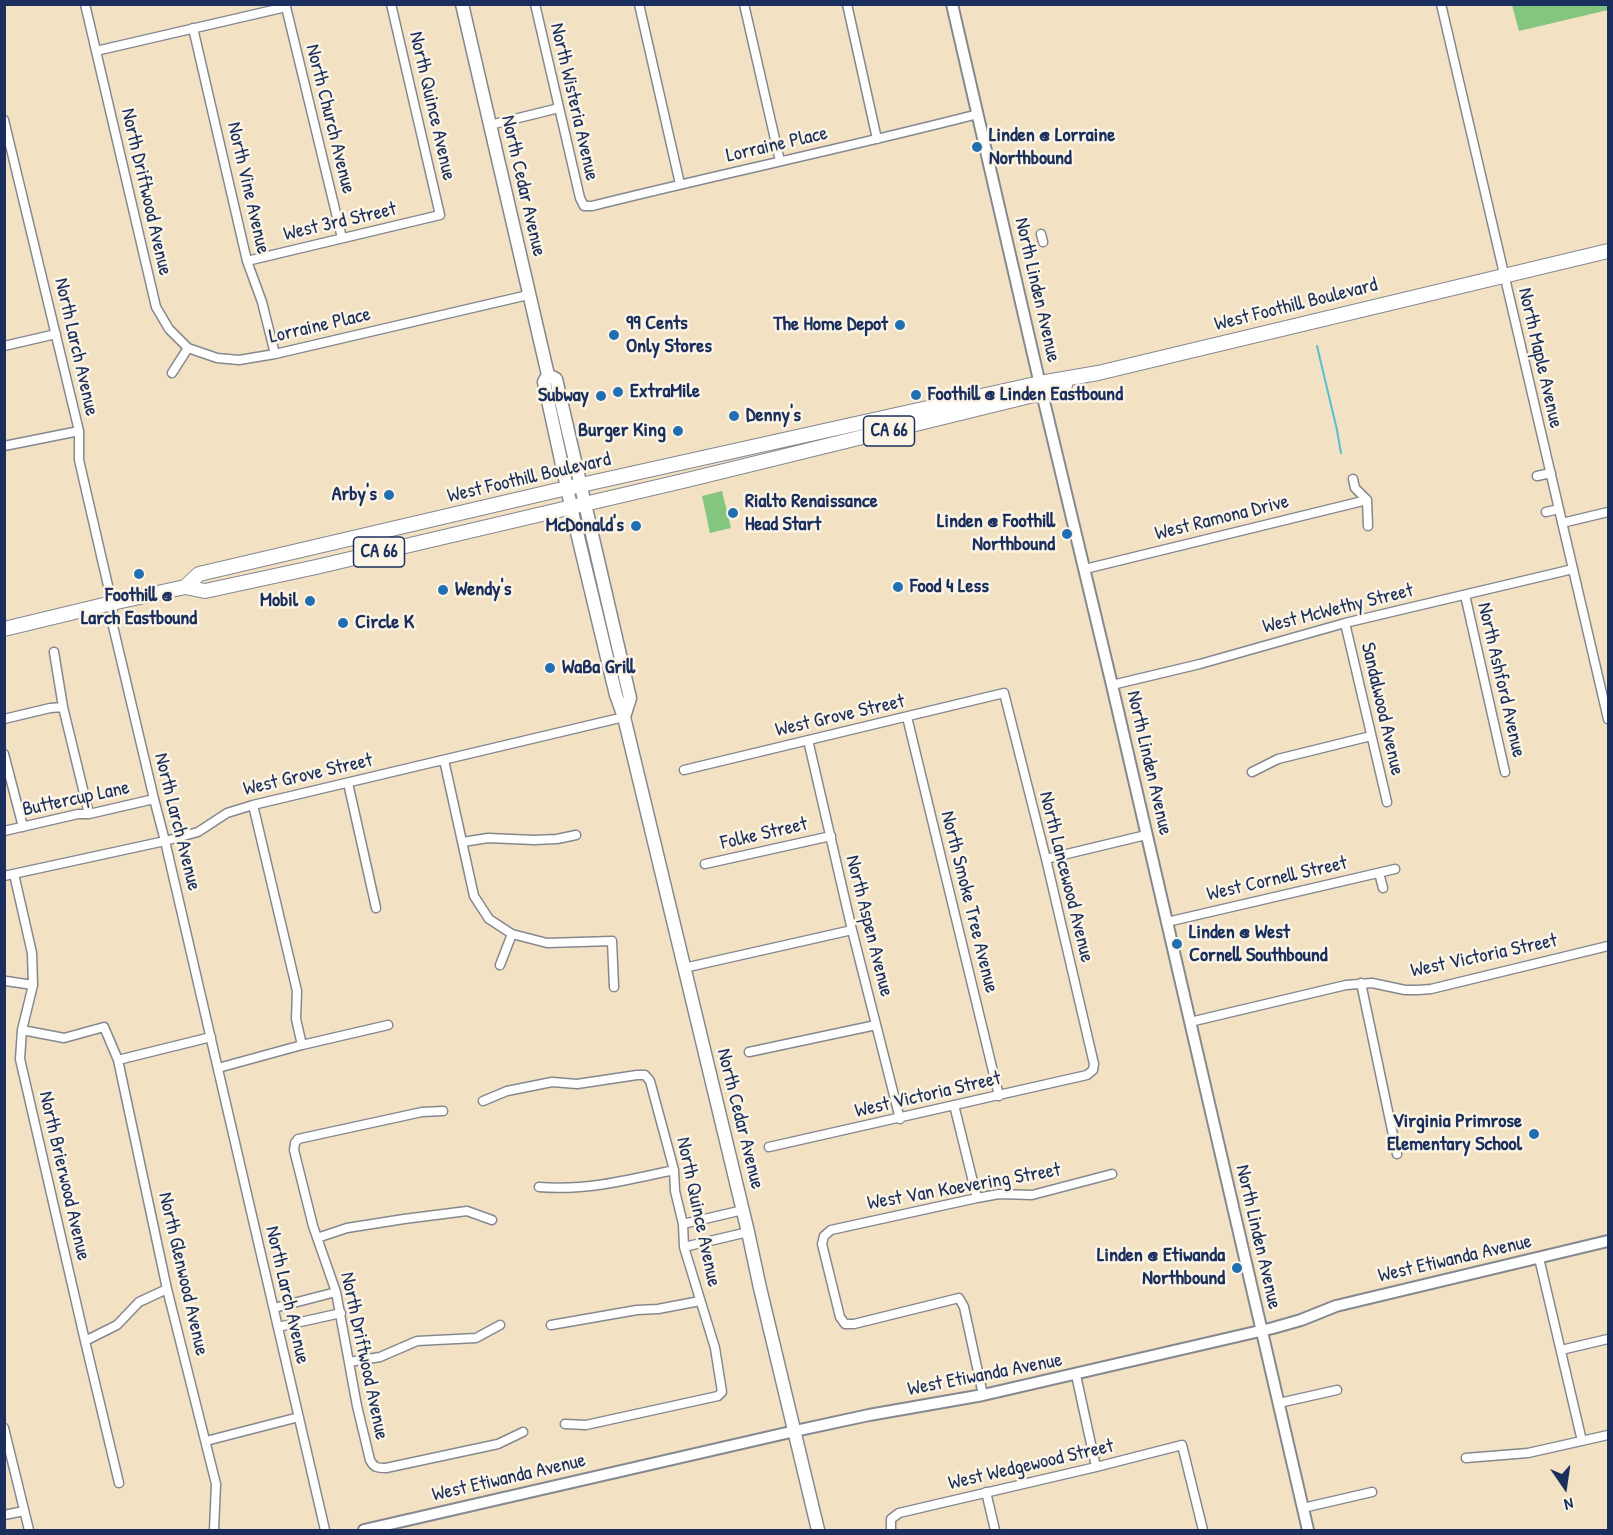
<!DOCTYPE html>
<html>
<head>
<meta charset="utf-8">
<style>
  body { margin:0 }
  #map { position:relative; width:1613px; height:1535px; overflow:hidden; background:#f2e1c3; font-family:"Patrick Hand",sans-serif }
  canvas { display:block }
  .frame { position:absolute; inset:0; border:6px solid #1b2f5e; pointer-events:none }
  .north { position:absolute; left:1535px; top:1457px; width:60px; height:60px; -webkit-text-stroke:4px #fcf5e5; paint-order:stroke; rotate:167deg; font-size:16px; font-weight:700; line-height:24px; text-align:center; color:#1b2f5e }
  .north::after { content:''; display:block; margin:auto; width:21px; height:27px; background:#1b2f5e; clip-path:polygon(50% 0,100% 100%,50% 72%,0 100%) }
</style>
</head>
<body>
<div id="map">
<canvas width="1613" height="1535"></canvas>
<div class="frame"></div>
<div class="north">N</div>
</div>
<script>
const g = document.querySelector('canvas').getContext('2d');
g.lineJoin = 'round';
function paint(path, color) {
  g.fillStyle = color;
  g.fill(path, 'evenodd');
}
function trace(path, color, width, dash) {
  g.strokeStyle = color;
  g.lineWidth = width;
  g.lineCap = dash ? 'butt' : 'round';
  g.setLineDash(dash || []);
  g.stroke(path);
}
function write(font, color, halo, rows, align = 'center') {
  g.font = font + ' "Patrick Hand",sans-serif';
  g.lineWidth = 5;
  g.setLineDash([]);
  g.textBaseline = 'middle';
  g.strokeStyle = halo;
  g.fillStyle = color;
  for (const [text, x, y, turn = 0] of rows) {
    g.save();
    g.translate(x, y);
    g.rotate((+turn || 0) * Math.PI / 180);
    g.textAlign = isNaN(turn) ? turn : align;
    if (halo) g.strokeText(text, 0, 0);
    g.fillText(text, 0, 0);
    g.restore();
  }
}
paint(new Path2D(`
  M 1512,5 L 1608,5 L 1608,10 L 1519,31 Z
  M 722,491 L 731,528 L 710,533 L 702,496 Z`), '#84c67f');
trace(new Path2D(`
  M 1317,346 L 1337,430 L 1341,453`), '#55bfd2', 2);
const minor = new Path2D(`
  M 85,4 L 156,307 L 169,329 L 188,348 L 217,358 L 239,360 L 275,354 L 528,295
  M 535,4 L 580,198 L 584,206 L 592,206 C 720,174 850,147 978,114
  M 639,4 L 680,184
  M 744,4 L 780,161
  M 847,4 L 877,139
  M 1441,4 L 1608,719
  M 193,28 L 247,261 L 262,302 L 275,354
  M 96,51 L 286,7 L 342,238
  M 4,120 L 79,431 L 79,460 L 112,603 L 113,626 L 154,799 L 165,841 L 325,1530
  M 490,125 L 559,108
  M 1041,234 L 1043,242
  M 247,261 L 440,215 L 391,4
  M 4,346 L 56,334
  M 172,373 L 188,348
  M 4,446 L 79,431
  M 1537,476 L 1551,473
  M 1353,479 L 1355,488 L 1367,500 L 1368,526
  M 1546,512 L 1559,509
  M 1562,523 L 1608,512
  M 1085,569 L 1367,500
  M 1465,595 L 1505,772
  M 1345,623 L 1387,802
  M 54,652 L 63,707 L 89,814
  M 1112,685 L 1200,664 L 1345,623 L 1573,569
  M 907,717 L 999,1096
  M 4,719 L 50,708 L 63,707
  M 808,740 L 852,930 L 900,1119
  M 4,754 L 23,827
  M 444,760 L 474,896 L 489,919 L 512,934 L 547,943 L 612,941 L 614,987
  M 684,770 L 1004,693 L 1046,859 L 1094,1064 L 1093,1070 L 1087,1075 L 769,1147
  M 1252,772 L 1278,759 L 1371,736
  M 348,783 L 376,908
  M 253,805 L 297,991 L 296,1019 L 302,1045
  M 4,831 L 78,814 L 89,814 L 154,799
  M 463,842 L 488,838 L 534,840 L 557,839 L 576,835
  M 1046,859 L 1146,835
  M 705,864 L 831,836
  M 1379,873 L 1383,888
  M 14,874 L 32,953 L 33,985 L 22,1030 L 20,1059 L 85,1341 L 119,1483
  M 4,876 L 165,841 L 198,832 L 227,813 L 253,805 L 624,717
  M 1167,922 L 1395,869
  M 500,965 L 512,934
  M 684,968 L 852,930
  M 6,981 L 33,985
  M 1361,983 L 1397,1154
  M 1190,1022 L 1346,985 L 1372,983 L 1405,990 L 1418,990 L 1431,989 L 1608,946
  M 22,1030 L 64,1038 L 104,1027 L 118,1060 L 167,1289 L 216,1484 L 214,1530
  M 749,1052 L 876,1025
  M 118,1060 L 211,1037
  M 218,1068 L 302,1045 L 388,1025
  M 483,1101 L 507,1091 L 552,1082 L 577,1084 L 637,1075 L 645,1075 L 650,1081 L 674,1170 L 675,1191 L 683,1224 L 684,1247 L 715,1348 L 722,1392 L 718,1396 L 586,1425 L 565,1424
  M 954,1105 L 977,1198
  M 443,1111 L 422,1112 L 298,1139 L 295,1143 L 294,1150 L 313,1226 L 336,1292 L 357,1406 L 370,1460 C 374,1468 378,1468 386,1468 L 498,1444 L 523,1432
  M 539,1187 C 585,1191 629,1180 674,1170
  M 683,1224 L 743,1210
  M 317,1238 L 347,1228 L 404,1219 L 467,1211 L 492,1220
  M 684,1247 L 748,1232
  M 1539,1258 L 1582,1441
  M 274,1308 L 336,1292
  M 551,1325 L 637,1310 L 658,1309 L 700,1301
  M 278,1327 L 341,1313
  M 85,1341 L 117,1325 L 139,1302 L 167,1289
  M 1561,1350 L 1608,1339
  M 349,1362 L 380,1357 L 417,1341 L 476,1338 L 500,1325
  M 1076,1375 L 1096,1467
  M 983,1395 L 964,1307 L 959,1298 L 854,1324 L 845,1324 L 840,1317 L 822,1244 L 824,1236 L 831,1230 L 977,1198 L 999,1194 L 1032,1195 L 1112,1174
  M 1279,1403 L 1337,1390
  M 4,1428 L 29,1530
  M 206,1441 L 299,1417
  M 1466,1458 L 1528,1453 L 1608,1435
  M 986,1492 L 995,1530
  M 1303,1508 L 1372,1492
  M 4,1515 L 24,1511
  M 891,1530 L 891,1519 L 899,1513 L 1096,1467 L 1182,1445 L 1203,1530`);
const tertiary = new Path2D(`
  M 952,4 L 1042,393 L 1112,685 L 1308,1530
  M 364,1530 L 795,1431 L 869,1415 L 983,1395 L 1273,1328 L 1301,1320 L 1336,1306 L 1608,1241`);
const secondary = new Path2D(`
  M 462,4 L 548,375 L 544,382 L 574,520 L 616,695 L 624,717 L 748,1232 L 760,1288 L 818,1530
  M 548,375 L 556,379 L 630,698 L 624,717`);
const primary = new Path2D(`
  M 185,587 L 199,574 L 554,491 L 1040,383 L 1098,373 L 1608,251
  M 4,629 L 112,603 L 185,587 L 205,591 L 316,567 L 687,480 L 1042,393 L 1065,385`);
trace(minor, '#868890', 11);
trace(tertiary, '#868890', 14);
trace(secondary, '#868890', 15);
trace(primary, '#868890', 16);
trace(minor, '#fff', 8);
trace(tertiary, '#fff', 10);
trace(secondary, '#fff', 12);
trace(primary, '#fff', 14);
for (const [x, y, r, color] of [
  [977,147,6,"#1f6fb2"],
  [900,325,6,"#1f6fb2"],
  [614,335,6,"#1f6fb2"],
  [618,392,6,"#1f6fb2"],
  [916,395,6,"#1f6fb2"],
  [601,396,6,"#1f6fb2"],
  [734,416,6,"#1f6fb2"],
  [678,431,6,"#1f6fb2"],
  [389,495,6,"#1f6fb2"],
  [733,513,6,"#1f6fb2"],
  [636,526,6,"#1f6fb2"],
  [1067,534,6,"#1f6fb2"],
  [139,574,6,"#1f6fb2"],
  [898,587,6,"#1f6fb2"],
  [443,590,6,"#1f6fb2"],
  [310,601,6,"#1f6fb2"],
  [343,623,6,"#1f6fb2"],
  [550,668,6,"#1f6fb2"],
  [1177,944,6,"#1f6fb2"],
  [1534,1134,6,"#1f6fb2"],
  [1237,1268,6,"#1f6fb2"]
]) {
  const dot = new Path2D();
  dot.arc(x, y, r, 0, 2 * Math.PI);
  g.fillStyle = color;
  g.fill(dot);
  trace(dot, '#fcf5e5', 2);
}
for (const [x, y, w] of [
  [889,431,51],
  [379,552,51]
]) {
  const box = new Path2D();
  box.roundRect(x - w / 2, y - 15, w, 30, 4.5);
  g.fillStyle = '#fcf5e5';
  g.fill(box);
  trace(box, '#1b2f5e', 1.5);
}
write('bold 18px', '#1b2f5e', null, [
  ["CA 66",889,431],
  ["CA 66",379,552]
]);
write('20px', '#1b2f5e', '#fcf5e5', [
  ["North Wisteria Avenue",574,102,77],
  ["North Quince Avenue",432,106,77],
  ["North Church Avenue",330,119,76],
  ["Lorraine Place",777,145,-13],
  ["North Cedar Avenue",523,186,77],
  ["North Vine Avenue",248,188,77],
  ["North Driftwood Avenue",146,192,77],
  ["West 3rd Street",340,222,-13],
  ["North Linden Avenue",1037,290,77],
  ["West Foothill Boulevard",1296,305,-14],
  ["Lorraine Place",320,326,-13],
  ["North Larch Avenue",76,347,77],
  ["North Maple Avenue",1540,358,77],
  ["West Foothill Boulevard",529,478,-13],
  ["West Ramona Drive",1222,518,-14],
  ["West McWethy Street",1338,609,-14],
  ["North Ashford Avenue",1501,680,77],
  ["Sandalwood Avenue",1382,709,77],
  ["West Grove Street",840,716,-13],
  ["North Linden Avenue",1149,763,77],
  ["West Grove Street",308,775,-13],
  ["Buttercup Lane",76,799,-12],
  ["North Larch Avenue",177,822,76],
  ["Folke Street",764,834,-13],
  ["North Lancewood Avenue",1066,877,76],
  ["West Cornell Street",1277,879,-13],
  ["North Smoke Tree Avenue",969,902,76],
  ["North Aspen Avenue",869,926,76],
  ["West Victoria Street",1484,956,-12],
  ["West Victoria Street",928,1095,-13],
  ["North Cedar Avenue",740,1119,76],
  ["North Brierwood Avenue",64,1176,77],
  ["West Van Koevering Street",964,1187,-10],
  ["North Quince Avenue",698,1212,78],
  ["North Linden Avenue",1258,1237,77],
  ["West Etiwanda Avenue",1455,1259,-13],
  ["North Glenwood Avenue",183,1274,77],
  ["North Larch Avenue",287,1295,77],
  ["North Driftwood Avenue",364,1356,78],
  ["West Etiwanda Avenue",985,1375,-11],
  ["West Wedgewood Street",1031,1465,-13],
  ["West Etiwanda Avenue",509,1478,-13]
]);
write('bold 20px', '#1b2f5e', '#fcf5e5', [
  ["Linden @ Lorraine",989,136],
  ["Northbound",989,159],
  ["99 Cents",626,324],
  ["Only Stores",626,347],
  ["The Home Depot",888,325,"right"],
  ["ExtraMile",630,392],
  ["Foothill @ Linden Eastbound",928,395],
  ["Subway",589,396,"right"],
  ["Denny's",746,416],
  ["Burger King",666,431,"right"],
  ["Arby's",377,495,"right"],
  ["Rialto Renaissance",745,502],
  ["Head Start",745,525],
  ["Linden @ Foothill",1055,522,"right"],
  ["Northbound",1055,545,"right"],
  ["McDonald's",624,526,"right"],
  ["Food 4 Less",910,587],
  ["Wendy's",455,590],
  ["Foothill @",139,596,"center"],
  ["Larch Eastbound",139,619,"center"],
  ["Mobil",298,601,"right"],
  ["Circle K",355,623],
  ["WaBa Grill",562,668],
  ["Linden @ West",1189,933],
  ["Cornell Southbound",1189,956],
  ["Virginia Primrose",1522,1122,"right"],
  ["Elementary School",1522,1145,"right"],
  ["Linden @ Etiwanda",1225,1256,"right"],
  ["Northbound",1225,1279,"right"]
], 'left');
</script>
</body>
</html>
